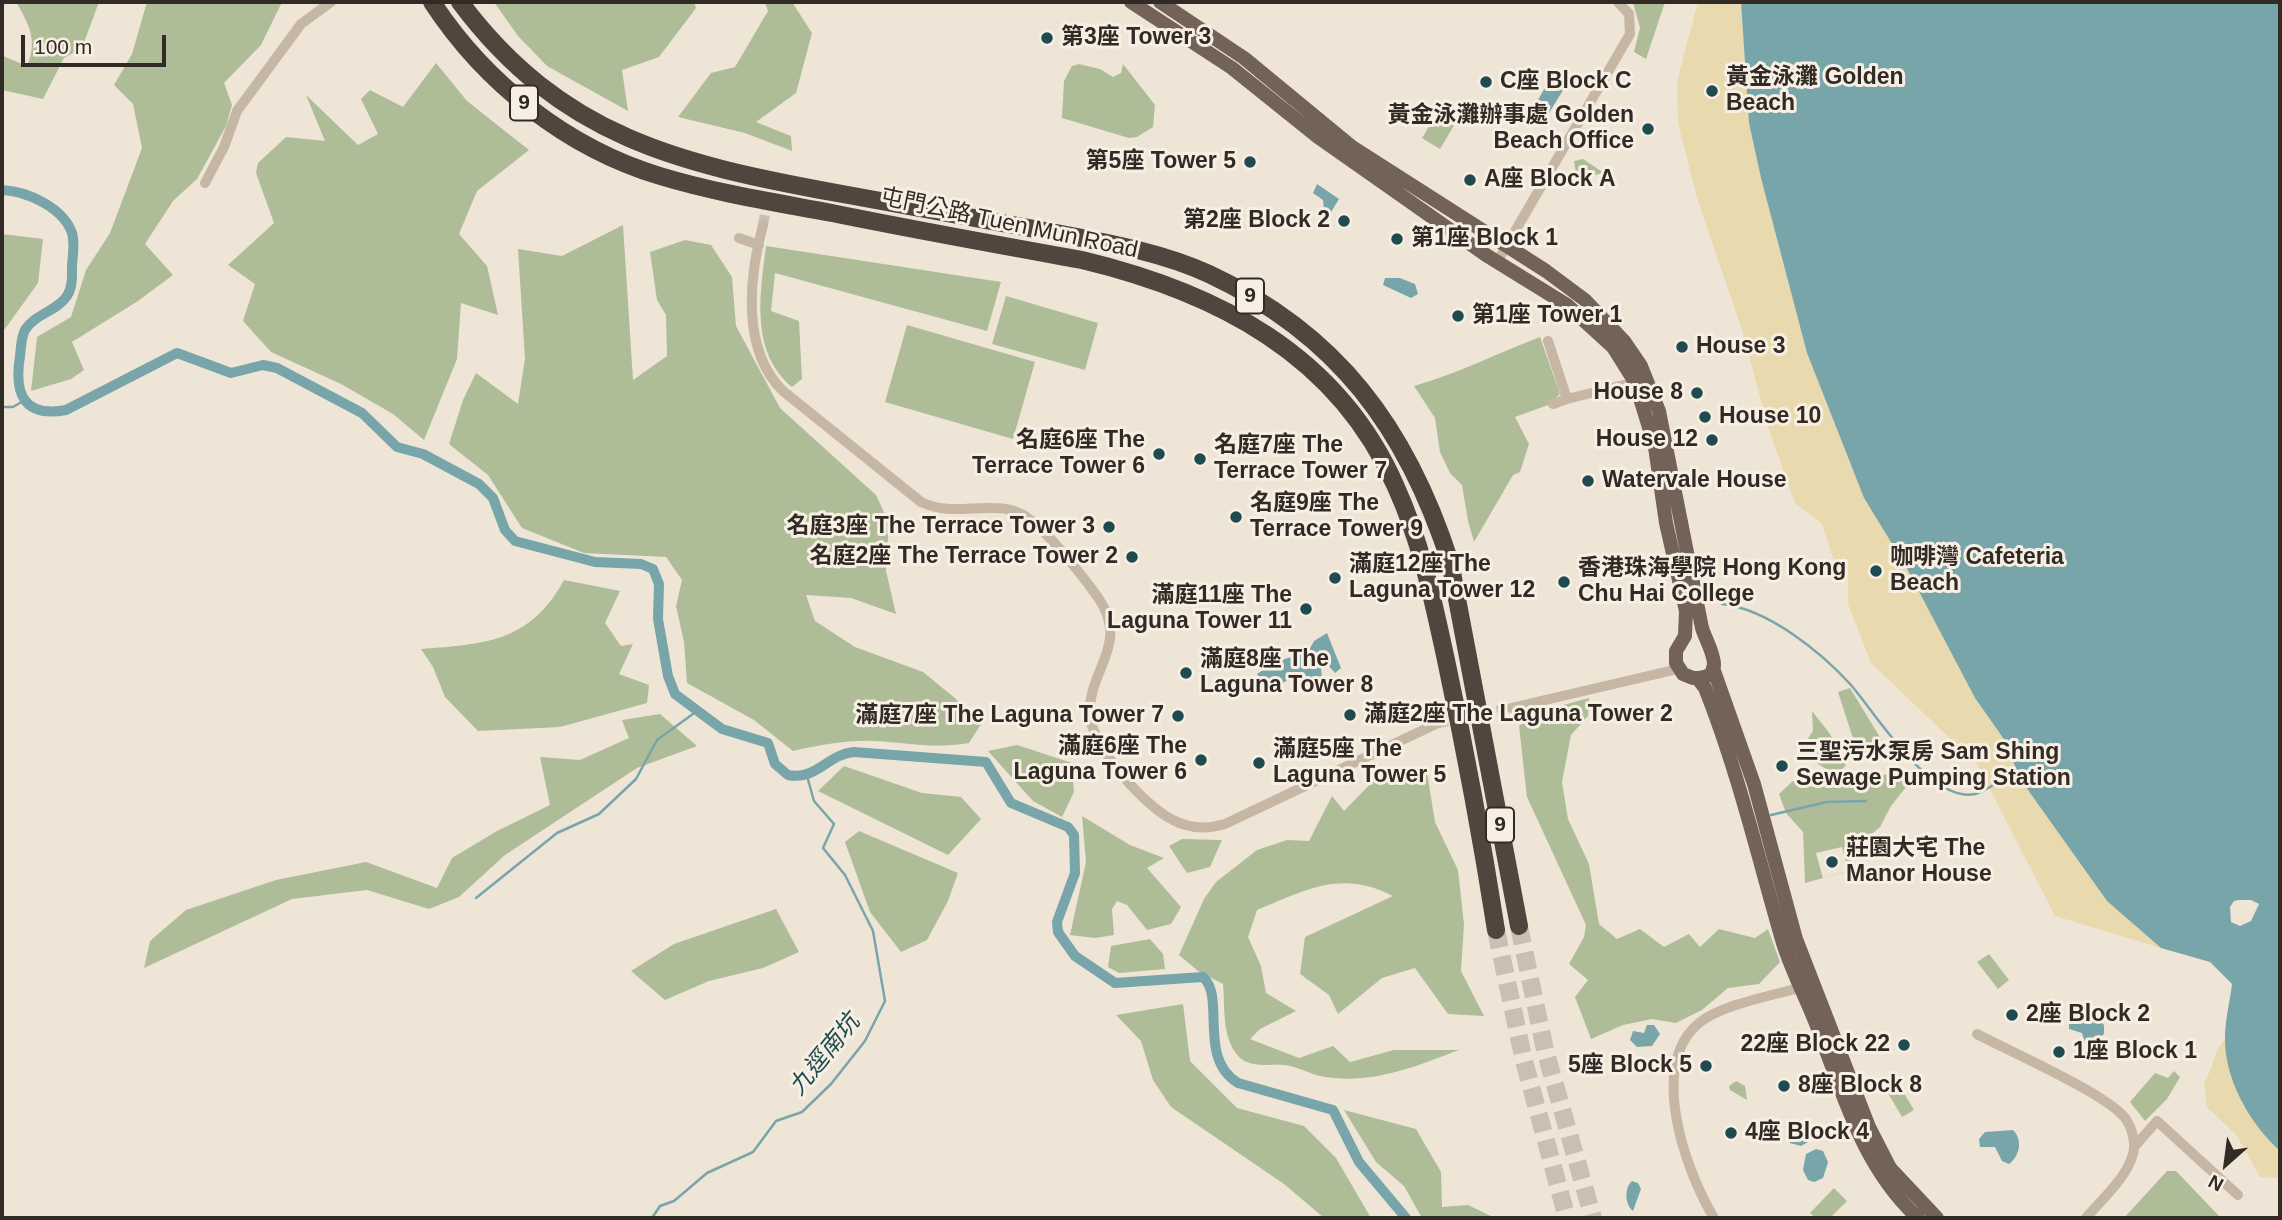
<!DOCTYPE html>
<html>
<head>
<meta charset="utf-8">
<style>
  body { margin:0 }
  #map { position:relative; width:2282px; height:1220px; overflow:hidden; background:#efe5d7; font-family:Arial,sans-serif }
  canvas { display:block }
  .frame { position:absolute; inset:0; border:4px solid #322a25; pointer-events:none }
  .north { position:absolute; left:2191px; top:1129px; width:70px; height:70px; -webkit-text-stroke:5px #f7efe3; paint-order:stroke; rotate:208deg; font-size:19px; font-weight:700; line-height:28px; text-align:center; color:#322a25 }
  .north::after { content:''; display:block; margin:auto; width:24px; height:32px; background:#322a25; clip-path:polygon(50% 0,100% 100%,50% 72%,0 100%) }
  .scale { position:absolute; left:21px; top:35px; width:145px; height:32px; box-sizing:border-box; border:4px solid #322a25; border-top:0; padding-left:9px; font-size:21px; line-height:24px; white-space:nowrap; color:#322a25; -webkit-text-stroke:5px #f7efe3; paint-order:stroke }
</style>
</head>
<body>
<div id="map">
<canvas width="2282" height="1220"></canvas>
<div class="frame"></div>
<div class="north">N</div>
<div class="scale">100 m</div>
</div>
<script>
const g = document.querySelector('canvas').getContext('2d');
g.lineJoin = 'round';
function paint(path, color) {
  g.fillStyle = color;
  g.fill(path, 'evenodd');
}
function trace(path, color, width, dash) {
  g.strokeStyle = color;
  g.lineWidth = width;
  g.lineCap = dash ? 'butt' : 'round';
  g.setLineDash(dash || []);
  g.stroke(path);
}
function write(font, color, halo, rows, align = 'center') {
  g.font = font + ' Arial,"Noto Sans TC",sans-serif';
  g.lineWidth = 6;
  g.setLineDash([]);
  g.textBaseline = 'middle';
  g.strokeStyle = halo;
  g.fillStyle = color;
  for (const [text, x, y, turn = 0] of rows) {
    g.save();
    g.translate(x, y);
    g.rotate((+turn || 0) * Math.PI / 180);
    g.textAlign = isNaN(turn) ? turn : align;
    if (halo) g.strokeText(text, 0, 0);
    g.fillText(text, 0, 0);
    g.restore();
  }
}
paint(new Path2D(`
  M 16,2 L 99,2 L 82,48 L 64,58 L 43,99 L 2,90 L 3,56 L 27,66 C 38,41 29,24 16,2 Z
  M 147,2 L 282,2 L 261,45 L 224,83 L 232,105 L 226,126 L 197,179 L 173,201 L 145,244 L 173,275 L 138,301 L 72,342 L 84,370 L 71,379 L 31,391 L 37,337 L 71,317 L 86,270 L 110,233 L 142,148 L 133,104 L 114,85 L 132,54 Z
  M 494,2 L 694,2 L 696,8 L 659,57 L 622,70 L 628,111 L 547,66 L 518,36 Z
  M 765,2 L 792,2 L 812,33 L 796,93 L 756,122 L 791,136 L 792,151 L 745,133 L 678,117 L 711,73 L 735,67 L 768,11 Z
  M 1633,2 L 1665,2 L 1646,59 L 1634,52 L 1640,28 Z
  M 436,63 L 467,101 L 529,150 L 477,191 L 459,234 L 487,266 L 498,315 L 461,303 L 457,359 L 424,440 L 393,414 L 341,384 L 271,352 L 243,321 L 255,284 L 228,265 L 274,223 L 256,173 L 258,163 L 286,137 L 325,141 L 306,95 L 358,145 L 378,134 L 361,99 L 370,90 L 403,107 Z
  M 1079,64 L 1100,69 L 1113,77 L 1121,73 L 1123,64 L 1155,105 L 1153,127 L 1137,137 L 1129,138 L 1062,118 L 1064,81 L 1072,66 Z
  M 1441,107 L 1459,117 L 1440,149 L 1422,138 Z
  M 1583,159 L 1604,173 L 1577,179 L 1574,161 Z
  M 623,225 L 633,380 L 667,356 L 666,315 L 657,300 L 650,252 L 685,240 L 711,245 L 732,277 L 736,326 L 780,408 L 876,495 L 889,523 L 886,571 L 896,614 L 851,598 L 806,595 L 815,621 L 855,647 L 923,672 L 983,721 L 969,743 C 935,749 909,743 875,741 C 847,740 820,745 793,751 L 754,720 L 687,683 L 684,642 L 676,606 L 682,580 L 666,557 L 584,553 L 522,528 L 488,475 L 449,444 L 463,400 L 476,373 L 518,404 L 525,359 L 518,249 L 562,256 Z
  M 2,234 L 43,239 L 38,283 L 2,333 Z
  M 766,246 L 1001,282 L 987,331 L 775,273 L 771,311 L 799,321 L 802,379 L 792,387 C 750,352 760,294 766,246 Z
  M 1006,296 L 1098,323 L 1085,370 L 992,344 Z
  M 907,325 L 1035,362 L 1013,439 L 885,402 Z
  M 1540,337 L 1560,394 L 1548,405 L 1515,417 L 1529,444 L 1520,472 L 1513,475 L 1474,542 L 1468,521 L 1462,485 L 1450,473 L 1440,452 L 1435,418 L 1414,386 C 1457,374 1498,353 1540,337 Z
  M 564,580 L 620,591 L 605,623 L 621,646 L 633,644 L 619,674 L 649,685 L 647,703 L 560,727 L 478,731 L 445,697 L 433,667 L 421,649 C 486,644 530,642 564,580 Z
  M 1850,688 L 1886,747 L 1860,760 L 1838,692 Z
  M 1589,698 L 1588,716 L 1571,735 L 1562,782 L 1568,819 L 1589,864 L 1599,924 L 1617,939 L 1640,929 L 1664,947 L 1689,934 L 1700,947 L 1719,929 L 1755,938 L 1768,929 L 1780,962 L 1759,984 L 1728,988 L 1702,1010 L 1676,1023 L 1652,1019 L 1623,1025 L 1591,1039 L 1575,997 L 1588,980 L 1569,964 L 1584,937 L 1586,925 L 1527,797 L 1519,726 L 1538,712 Z
  M 1812,711 L 1830,734 L 1846,765 L 1836,775 L 1799,752 L 1813,731 Z
  M 660,714 L 697,746 L 637,768 L 505,855 L 459,897 L 429,909 L 367,890 L 292,899 L 144,968 L 150,941 L 186,910 L 276,880 L 366,862 L 437,888 L 452,858 L 497,831 L 550,805 L 540,757 L 580,760 L 629,738 L 622,720 Z
  M 1017,745 L 1072,763 L 1074,792 L 1062,817 L 1033,801 L 988,751 Z
  M 844,766 L 922,793 L 961,797 L 981,819 L 948,855 L 818,791 Z
  M 1914,769 L 1914,777 L 1891,806 L 1880,827 L 1860,844 L 1845,840 L 1853,870 L 1805,883 L 1803,832 L 1786,813 L 1779,794 L 1793,781 L 1817,788 ZM 1842,847 L 1848,871 L 1823,878 L 1816,853 Z
  M 1427,772 L 1435,822 L 1458,870 L 1464,924 L 1461,971 L 1484,1016 L 1448,1014 L 1415,968 L 1382,978 L 1338,1014 L 1329,995 L 1300,974 L 1305,937 L 1393,896 C 1342,869 1305,890 1257,910 L 1248,937 L 1261,966 L 1266,993 L 1296,1011 L 1260,1029 L 1250,1039 L 1299,1058 L 1333,1046 L 1350,1062 L 1394,1050 L 1459,1050 C 1414,1067 1369,1086 1320,1076 C 1308,1073 1296,1066 1284,1065 C 1266,1064 1246,1069 1235,1052 C 1222,1033 1225,1006 1223,984 L 1198,971 L 1179,955 L 1204,899 L 1216,882 L 1257,850 L 1287,840 L 1309,841 L 1332,796 L 1344,811 L 1380,774 Z
  M 1082,816 L 1130,845 L 1164,858 L 1147,868 L 1181,907 L 1171,924 L 1147,930 L 1127,905 L 1117,901 L 1112,909 L 1114,935 L 1095,938 L 1070,935 L 1086,862 Z
  M 859,831 L 958,873 L 948,901 L 927,940 L 901,952 L 870,912 L 845,842 Z
  M 1182,839 L 1222,840 L 1210,867 L 1187,873 L 1169,846 Z
  M 776,909 L 799,952 L 763,968 L 709,981 L 665,1000 L 631,971 L 674,944 Z
  M 1150,939 L 1163,954 L 1165,969 L 1119,973 L 1108,967 L 1111,946 Z
  M 1989,954 L 2009,980 L 1998,989 L 1977,962 Z
  M 1183,1004 L 1190,1061 L 1237,1108 L 1304,1126 L 1336,1158 L 1371,1218 L 1324,1218 L 1284,1184 L 1171,1107 L 1153,1080 L 1141,1041 L 1116,1015 Z
  M 2174,1071 L 2180,1077 L 2167,1099 L 2145,1121 L 2130,1102 L 2155,1073 L 2168,1078 Z
  M 1736,1081 L 1745,1086 L 1747,1100 L 1730,1090 L 1729,1086 Z
  M 1897,1081 L 1914,1110 L 1902,1117 L 1885,1088 Z
  M 1344,1110 L 1416,1129 L 1441,1172 L 1442,1207 L 1468,1205 L 1495,1218 L 1422,1218 L 1404,1186 L 1376,1162 Z
  M 2167,1171 L 2176,1171 L 2221,1218 L 2124,1218 Z
  M 1834,1188 L 1847,1201 L 1830,1218 L 1816,1218 L 1810,1213 Z`), '#aebd98');
paint(new Path2D(`
  M 1698,2 L 1741,2 L 1749,123 L 1761,178 L 1807,353 L 1864,498 L 1905,565 L 1975,698 L 2008,745 L 2018,776 L 2107,901 L 2161,948 L 2055,916 L 1977,764 L 1871,663 L 1848,604 L 1848,577 L 1833,558 L 1822,524 L 1795,503 L 1767,424 L 1744,336 L 1697,198 L 1678,123 L 1677,81 Z
  M 2225,1039 L 2228,1063 L 2242,1104 L 2280,1151 L 2280,1178 L 2260,1177 L 2237,1136 L 2207,1107 L 2204,1084 C 2213,1068 2214,1050 2225,1039 Z`), '#e9d9ae');
paint(new Path2D(`
  M 1741,2 L 2280,2 L 2280,1151 C 2250,1124 2224,1079 2225,1037 C 2225,1020 2230,1001 2232,984 L 2210,962 L 2161,948 L 2107,901 L 2018,776 L 2008,745 L 1975,698 L 1905,565 L 1864,498 L 1807,353 L 1761,178 L 1749,123 ZM 2238,900 L 2251,900 L 2259,904 L 2251,921 L 2240,926 L 2231,922 L 2230,907 L 2234,901 Z
  M 1553,74 L 1568,82 L 1549,113 L 1535,105 Z
  M 1317,184 L 1339,199 L 1325,222 L 1323,200 L 1313,193 Z
  M 1385,278 L 1400,278 L 1415,284 L 1418,294 L 1411,298 L 1383,285 Z
  M 1327,633 L 1341,668 L 1335,673 L 1327,664 L 1321,668 L 1323,690 L 1314,690 L 1305,684 L 1306,675 L 1296,674 L 1270,692 L 1257,674 L 1275,662 L 1308,652 L 1314,641 Z
  M 2073,1018 L 2100,1021 L 2104,1025 L 2104,1034 L 2091,1044 L 2085,1043 L 2082,1033 L 2069,1029 L 2069,1021 Z
  M 1647,1025 L 1654,1025 L 1660,1034 L 1652,1046 L 1637,1047 L 1630,1040 L 1633,1031 L 1644,1033 Z
  M 1796,1120 L 1808,1142 L 1801,1146 L 1790,1143 L 1786,1134 L 1789,1124 Z
  M 2013,1130 C 2023,1140 2020,1156 2009,1164 L 2002,1161 L 1995,1147 L 1980,1147 L 1979,1139 L 1985,1132 Z
  M 1816,1149 L 1823,1151 L 1828,1162 L 1823,1178 L 1814,1182 L 1808,1180 L 1803,1170 L 1806,1154 Z
  M 1632,1181 L 1638,1183 L 1641,1189 L 1633,1211 C 1625,1205 1624,1188 1632,1181 Z`), '#78a5aa');
trace(new Path2D(`
  M 2,407 L 13,407 L 25,400
  M 1722,604 C 1768,609 1821,652 1851,685 C 1876,714 1931,804 1975,794 C 1988,791 2004,777 2016,770
  M 1771,815 L 1827,802 L 1866,801
  M 476,898 L 557,833 L 599,814 L 636,779 L 657,740 L 697,711
  M 652,1218 L 660,1206 L 674,1201 L 707,1173 L 753,1152 L 776,1121 L 802,1112 L 831,1084 L 865,1041 L 885,1001 L 873,931 L 845,875 L 823,848 L 834,824 L 814,801 L 807,776`), '#78a5aa', 2.5);
trace(new Path2D(`
  M 2,190 C 26,191 63,207 72,233 C 75,243 73,254 72,265 C 72,275 73,287 67,296 C 57,311 35,314 25,330 C 21,337 21,348 20,356 C 14,393 23,418 66,410 L 177,353 L 231,373 L 263,365 L 277,368 L 362,413 L 397,447 L 423,454 L 479,484 L 493,498 L 505,530 L 515,541 L 595,562 L 641,564 L 653,569 L 659,584 L 658,619 L 668,676 L 675,694 L 722,729 L 768,743 L 775,764 L 788,775 C 816,781 828,754 854,752 L 986,762 L 1011,803 L 1068,827 L 1074,835 L 1075,873 L 1057,922 L 1058,932 L 1075,956 L 1115,983 L 1203,977 C 1226,997 1197,1058 1238,1083 L 1333,1110 L 1359,1162 L 1406,1218`), '#78a5aa', 10);
trace(new Path2D(`
  M 763,225 L 768,198
  M 1438,723 L 1511,708`), '#c9c0b3', 10, [10, 5]);
trace(new Path2D(`
  M 1519,926 L 1545,1050 L 1593,1218
  M 1496,930 L 1524,1061 L 1567,1218`), '#c9c0b3', 18, [18, 9]);
trace(new Path2D(`
  M 205,183 L 224,147 L 237,111 L 301,24 L 331,2
  M 763,225 C 749,277 741,350 783,391 L 921,502 C 947,514 968,507 994,508 C 1007,508 1019,511 1029,519 C 1047,531 1086,580 1099,599 C 1130,646 1087,671 1090,715 C 1092,747 1145,807 1173,820 C 1190,829 1208,829 1225,824 L 1438,723
  M 739,238 L 759,245
  M 1497,262 L 1630,34 L 1629,14 L 1618,2
  M 1548,341 L 1567,399 L 1640,381
  M 1553,404 L 1567,399
  M 1511,708 L 1678,669
  M 1977,1034 C 2009,1051 2107,1094 2125,1118 C 2132,1127 2136,1143 2133,1154 C 2126,1179 2102,1199 2086,1218
  M 2134,1147 L 2157,1121 L 2238,1195
  M 1714,1218 C 1685,1170 1648,1065 1699,1023 C 1722,1004 1776,995 1806,986`), '#c6b6a4', 10);
trace(new Path2D(`
  M 1131,2 L 1232,68 L 1318,137 L 1486,255 L 1567,305 L 1613,347 L 1635,382 L 1655,447 L 1666,523 L 1686,611 L 1685,636 L 1676,651 L 1676,663 L 1683,674 L 1693,678 C 1731,679 1707,645 1702,628 L 1659,411 L 1641,366 L 1624,341 L 1585,300 L 1546,271 L 1352,147 L 1244,58 L 1160,2
  M 1713,668 L 1754,784 L 1796,939 L 1869,1127 L 1890,1168 L 1937,1218
  M 1698,679 L 1705,688 C 1738,771 1758,857 1783,943 C 1793,975 1810,1005 1821,1037 C 1846,1103 1865,1169 1918,1218`), '#736257', 14);
trace(new Path2D(`
  M 432,2 C 485,83 567,148 660,176 C 716,193 774,202 832,213 C 915,230 999,245 1082,260 C 1216,292 1338,354 1396,487 C 1421,542 1433,600 1446,660 C 1465,749 1482,840 1496,930
  M 460,2 C 561,137 679,164 837,193 C 905,205 972,218 1040,230 C 1096,241 1157,250 1209,274 C 1338,334 1407,429 1450,562 L 1519,926`), '#52453d', 18);
for (const [x, y, r, color] of [
  [1047,38,7,"#1e4a50"],
  [1486,82,7,"#1e4a50"],
  [1712,91,7,"#1e4a50"],
  [1648,129,7,"#1e4a50"],
  [1250,162,7,"#1e4a50"],
  [1470,180,7,"#1e4a50"],
  [1344,221,7,"#1e4a50"],
  [1397,239,7,"#1e4a50"],
  [1458,316,7,"#1e4a50"],
  [1682,347,7,"#1e4a50"],
  [1697,393,7,"#1e4a50"],
  [1705,417,7,"#1e4a50"],
  [1712,440,7,"#1e4a50"],
  [1159,454,7,"#1e4a50"],
  [1200,459,7,"#1e4a50"],
  [1588,481,7,"#1e4a50"],
  [1236,517,7,"#1e4a50"],
  [1109,527,7,"#1e4a50"],
  [1132,557,7,"#1e4a50"],
  [1876,571,7,"#1e4a50"],
  [1335,578,7,"#1e4a50"],
  [1564,582,7,"#1e4a50"],
  [1306,609,7,"#1e4a50"],
  [1186,673,7,"#1e4a50"],
  [1350,715,7,"#1e4a50"],
  [1178,716,7,"#1e4a50"],
  [1201,760,7,"#1e4a50"],
  [1259,763,7,"#1e4a50"],
  [1782,766,7,"#1e4a50"],
  [1832,862,7,"#1e4a50"],
  [2012,1015,7,"#1e4a50"],
  [1904,1045,7,"#1e4a50"],
  [2059,1052,7,"#1e4a50"],
  [1706,1066,7,"#1e4a50"],
  [1784,1086,7,"#1e4a50"],
  [1731,1133,7,"#1e4a50"]
]) {
  const dot = new Path2D();
  dot.arc(x, y, r, 0, 2 * Math.PI);
  g.fillStyle = color;
  g.fill(dot);
  trace(dot, '#f7efe3', 2.5);
}
for (const [x, y, w] of [
  [524,103,28],
  [1250,296,28],
  [1500,825,28]
]) {
  const box = new Path2D();
  box.roundRect(x - w / 2, y - 17.5, w, 35, 5);
  g.fillStyle = '#f7efe3';
  g.fill(box);
  trace(box, '#322a25', 2);
}
write('bold 21px', '#322a25', null, [
  ["9",524,103],
  ["9",1250,296],
  ["9",1500,825]
]);
write('bold 23px', '#322a25', '#f7efe3', [
  ["第3座 Tower 3",1061,38],
  ["黃金泳灘 Golden",1726,78],
  ["Beach",1726,104],
  ["C座 Block C",1500,82],
  ["黃金泳灘辦事處 Golden",1634,116,"right"],
  ["Beach Office",1634,142,"right"],
  ["第5座 Tower 5",1236,162,"right"],
  ["A座 Block A",1484,180],
  ["第2座 Block 2",1330,221,"right"],
  ["第1座 Block 1",1411,239],
  ["第1座 Tower 1",1472,316],
  ["House 3",1696,347],
  ["House 8",1683,393,"right"],
  ["House 10",1719,417],
  ["House 12",1698,440,"right"],
  ["名庭6座 The",1145,441,"right"],
  ["Terrace Tower 6",1145,467,"right"],
  ["名庭7座 The",1214,446],
  ["Terrace Tower 7",1214,472],
  ["Watervale House",1602,481],
  ["名庭9座 The",1250,504],
  ["Terrace Tower 9",1250,530],
  ["名庭3座 The Terrace Tower 3",1095,527,"right"],
  ["名庭2座 The Terrace Tower 2",1118,557,"right"],
  ["咖啡灣 Cafeteria",1890,558],
  ["Beach",1890,584],
  ["滿庭12座 The",1349,565],
  ["Laguna Tower 12",1349,591],
  ["香港珠海學院 Hong Kong",1578,569],
  ["Chu Hai College",1578,595],
  ["滿庭11座 The",1292,596,"right"],
  ["Laguna Tower 11",1292,622,"right"],
  ["滿庭8座 The",1200,660],
  ["Laguna Tower 8",1200,686],
  ["滿庭2座 The Laguna Tower 2",1364,715],
  ["滿庭7座 The Laguna Tower 7",1164,716,"right"],
  ["滿庭6座 The",1187,747,"right"],
  ["Laguna Tower 6",1187,773,"right"],
  ["滿庭5座 The",1273,750],
  ["Laguna Tower 5",1273,776],
  ["三聖污水泵房 Sam Shing",1796,753],
  ["Sewage Pumping Station",1796,779],
  ["莊園大宅 The",1846,849],
  ["Manor House",1846,875],
  ["2座 Block 2",2026,1015],
  ["22座 Block 22",1890,1045,"right"],
  ["1座 Block 1",2073,1052],
  ["5座 Block 5",1692,1066,"right"],
  ["8座 Block 8",1798,1086],
  ["4座 Block 4",1745,1133]
], 'left');
write('23px', '#322a25', '#f7efe3', [
  ["屯門公路 Tuen Mun Road",1009,224,12]
]);
write('italic 24px', '#1e4a50', '#f7efe3', [
  ["九逕南坑",825,1055,-51]
]);
</script>
</body>
</html>
